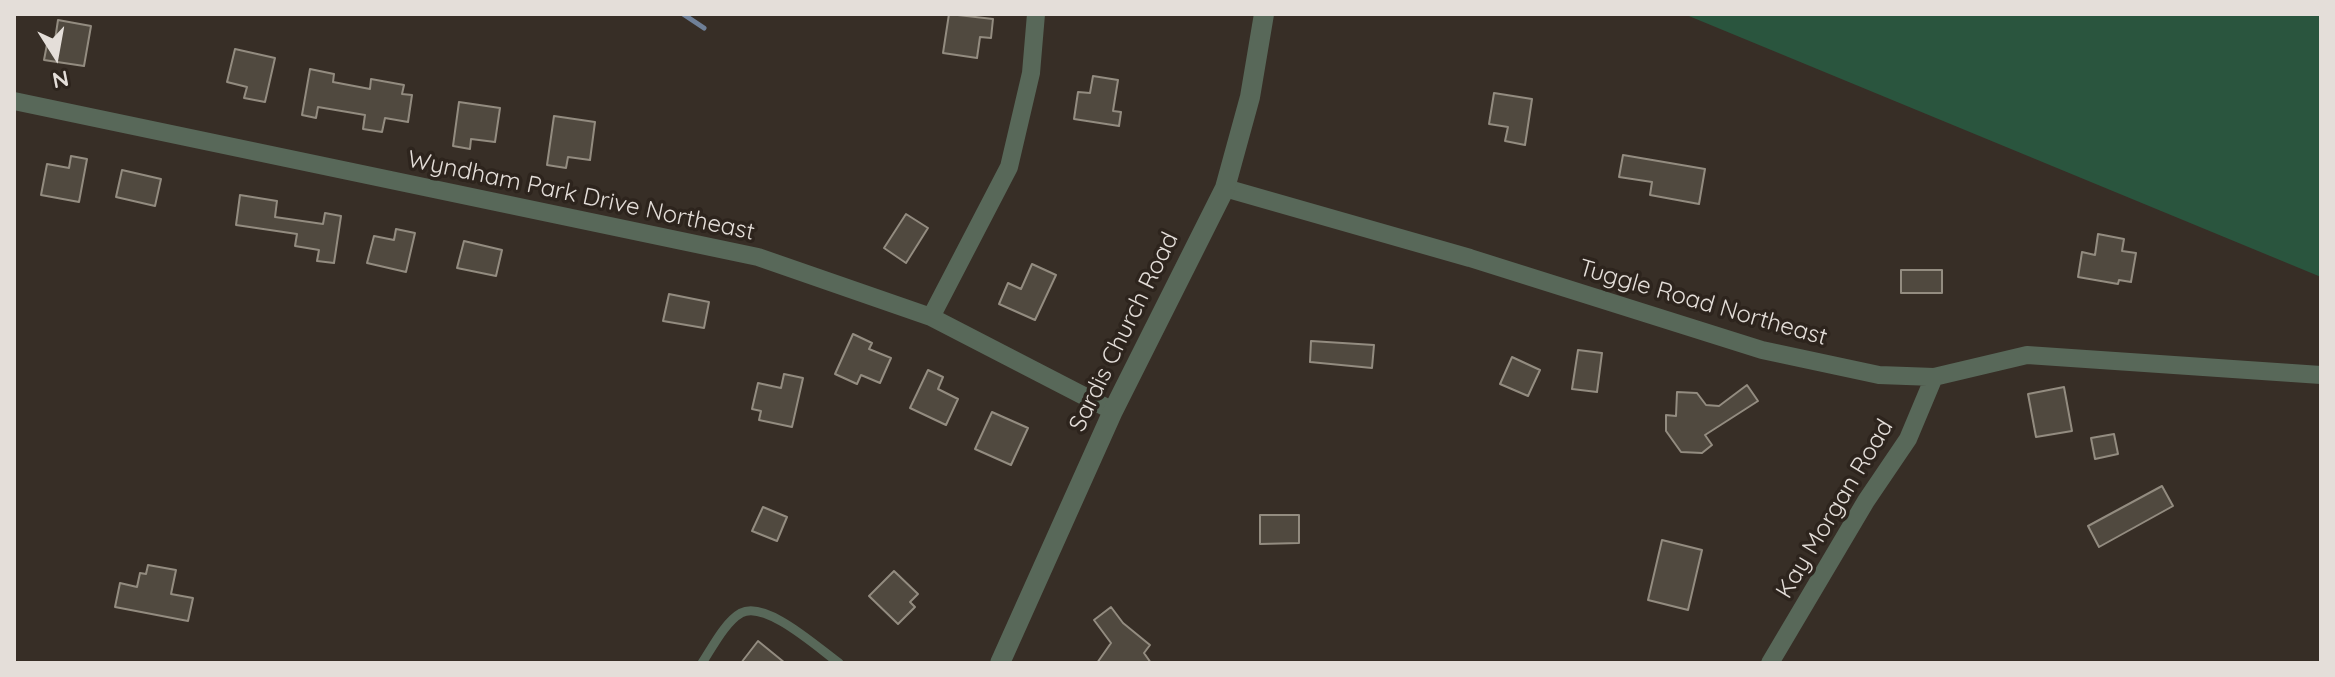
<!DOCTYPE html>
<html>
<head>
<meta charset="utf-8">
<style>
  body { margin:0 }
  #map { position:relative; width:2335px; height:677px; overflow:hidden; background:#372e26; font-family:Quicksand,sans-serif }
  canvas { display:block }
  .frame { position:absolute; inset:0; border:16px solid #e4ded9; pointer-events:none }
  .north { position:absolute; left:16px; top:16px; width:80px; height:80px; -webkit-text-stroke:6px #2d241d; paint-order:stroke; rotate:169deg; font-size:22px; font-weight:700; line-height:32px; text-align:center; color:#e4ded9 }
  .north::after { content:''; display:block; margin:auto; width:28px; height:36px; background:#e4ded9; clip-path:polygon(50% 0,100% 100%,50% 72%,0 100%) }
</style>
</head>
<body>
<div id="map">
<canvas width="2335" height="677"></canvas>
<div class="frame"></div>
<div class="north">N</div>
</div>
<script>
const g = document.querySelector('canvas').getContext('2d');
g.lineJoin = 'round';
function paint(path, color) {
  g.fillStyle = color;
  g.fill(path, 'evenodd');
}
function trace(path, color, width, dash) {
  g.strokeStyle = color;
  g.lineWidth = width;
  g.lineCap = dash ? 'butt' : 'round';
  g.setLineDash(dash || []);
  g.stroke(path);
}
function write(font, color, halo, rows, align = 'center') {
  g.font = font + ' Quicksand,sans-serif';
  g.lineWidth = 7;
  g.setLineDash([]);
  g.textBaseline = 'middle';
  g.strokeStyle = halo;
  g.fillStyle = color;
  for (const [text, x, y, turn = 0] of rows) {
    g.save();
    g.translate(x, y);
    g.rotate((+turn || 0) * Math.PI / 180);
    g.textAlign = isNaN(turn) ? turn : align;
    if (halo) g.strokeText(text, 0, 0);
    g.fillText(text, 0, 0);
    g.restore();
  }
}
paint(new Path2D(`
  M 1684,14 L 2321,14 L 2321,277 Z`), '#2a553e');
trace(new Path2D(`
  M 683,14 L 704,28`), '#6f8098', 5);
const building = new Path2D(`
  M 949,14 L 993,19 L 991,38 L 980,37 L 977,58 L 943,53 Z
  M 58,20 L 91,26 L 84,66 L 44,60 L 48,39 L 55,40 Z
  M 235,49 L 275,58 L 265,102 L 244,98 L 247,87 L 227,82 Z
  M 310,69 L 334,74 L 333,82 L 370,89 L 371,79 L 404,85 L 402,94 L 412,95 L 408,122 L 385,118 L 382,132 L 363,129 L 365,115 L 318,107 L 316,118 L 302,115 Z
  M 1093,76 L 1118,80 L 1113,111 L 1121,112 L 1119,126 L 1074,119 L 1078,92 L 1090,93 Z
  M 1494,93 L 1532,99 L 1525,145 L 1505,141 L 1508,127 L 1489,124 Z
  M 459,102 L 500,108 L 495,142 L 471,139 L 470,149 L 453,146 Z
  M 554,116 L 595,122 L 590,160 L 568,157 L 566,168 L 547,165 Z
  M 1623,155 L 1705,169 L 1699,204 L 1650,195 L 1652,182 L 1619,177 Z
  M 71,156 L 87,159 L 79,202 L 41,195 L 47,164 L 69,168 Z
  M 122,170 L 161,179 L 155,206 L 116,197 Z
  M 240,195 L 277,201 L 275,217 L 323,224 L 325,213 L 341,216 L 334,263 L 317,261 L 319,250 L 295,246 L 297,234 L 236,225 Z
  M 906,214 L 928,228 L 906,263 L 884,248 Z
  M 396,229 L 415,233 L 406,272 L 367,263 L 374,236 L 394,240 Z
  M 2098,234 L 2124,239 L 2122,251 L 2136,253 L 2131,282 L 2119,280 L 2118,284 L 2078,277 L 2082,252 L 2095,255 Z
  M 464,241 L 502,250 L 496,276 L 457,268 Z
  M 1032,264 L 1056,275 L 1035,320 L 999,304 L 1008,283 L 1021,289 Z
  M 1901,270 L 1942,270 L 1942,293 L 1901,293 Z
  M 669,294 L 709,302 L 704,328 L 663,321 Z
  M 853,334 L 872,343 L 869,349 L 891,358 L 880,383 L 861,375 L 857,384 L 835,374 Z
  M 1311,341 L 1374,345 L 1372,368 L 1310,362 Z
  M 1578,350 L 1602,353 L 1597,392 L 1572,389 Z
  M 1512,357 L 1540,370 L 1528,396 L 1500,384 Z
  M 928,370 L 943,377 L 938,389 L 958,399 L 946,425 L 910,408 Z
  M 784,374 L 803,378 L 792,427 L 759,420 L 761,411 L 752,409 L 758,383 L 781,388 Z
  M 1747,385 L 1758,401 L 1705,435 L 1712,445 L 1702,453 L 1681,452 L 1666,431 L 1666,415 L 1676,416 L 1677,392 L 1697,393 L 1706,405 L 1719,406 Z
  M 2064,387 L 2072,431 L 2036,437 L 2028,394 Z
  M 992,412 L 1028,428 L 1011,465 L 975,449 Z
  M 2114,434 L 2118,454 L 2095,459 L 2091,438 Z
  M 2162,486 L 2173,506 L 2099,547 L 2088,526 Z
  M 763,507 L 787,517 L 777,541 L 752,531 Z
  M 1260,515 L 1299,515 L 1299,543 L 1260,544 Z
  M 1662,540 L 1702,550 L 1688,610 L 1648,600 Z
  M 148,565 L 176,570 L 171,594 L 193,598 L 188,621 L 115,607 L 120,583 L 137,587 L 140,573 L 146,574 Z
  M 894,571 L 918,594 L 910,602 L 915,607 L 898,624 L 869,596 Z
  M 1111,607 L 1123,623 L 1150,645 L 1144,653 L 1151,663 L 1097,663 L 1111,643 L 1094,620 Z
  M 758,641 L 785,663 L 741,663 Z`);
paint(building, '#50493f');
trace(building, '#938c80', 2);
trace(new Path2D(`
  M 702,663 C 712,648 725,622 741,613 C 766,600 818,648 839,663`), '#586859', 9);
trace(new Path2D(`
  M 14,101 L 758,257 L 931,317 L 1113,411
  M 1225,188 L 1470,258 L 1762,350 L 1879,375 L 1934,377 L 2027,355 L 2321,375
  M 931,317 L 1009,167 L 1031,73 L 1036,14
  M 1770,663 L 1866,501 L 1908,439 L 1934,377`), '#586859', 18);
trace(new Path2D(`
  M 1000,663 L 1113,411 L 1225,188 L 1250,97 L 1264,14`), '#586859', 20);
write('24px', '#e4ded9', '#2d241d', [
  ["Wyndham Park Drive Northeast",581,196,12],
  ["Tuggle Road Northeast",1703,303,16],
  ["Sardis Church Road",1124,332,-64],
  ["Kay Morgan Road",1835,509,-59]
]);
</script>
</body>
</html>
